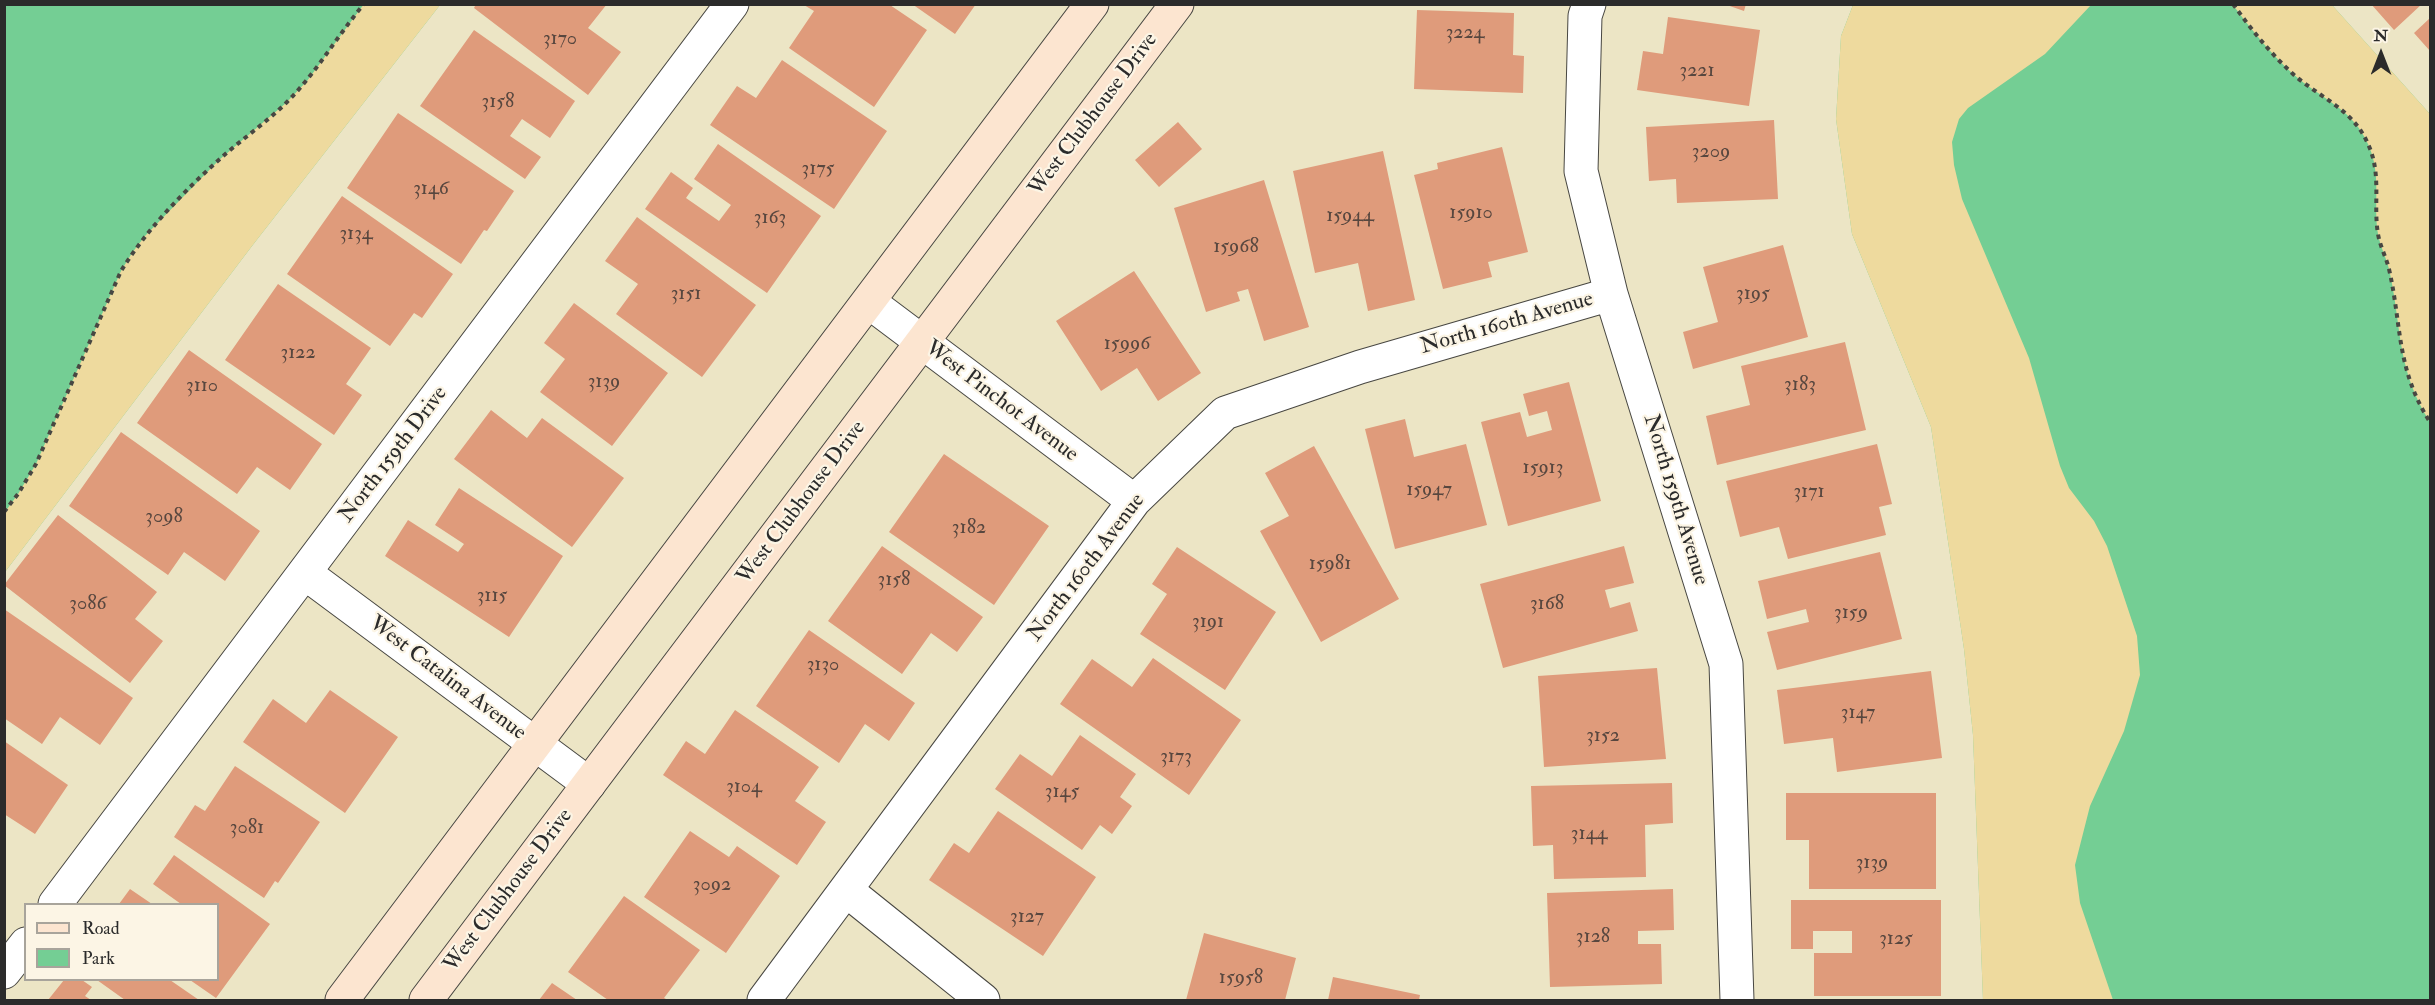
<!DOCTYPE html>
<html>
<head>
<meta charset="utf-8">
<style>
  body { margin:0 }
  #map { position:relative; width:2435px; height:1005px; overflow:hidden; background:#ece5c5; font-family:"IM FELL Double Pica",serif }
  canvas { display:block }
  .frame { position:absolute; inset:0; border:6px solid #2b2b2b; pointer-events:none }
  .legend { position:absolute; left:24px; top:903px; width:195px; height:78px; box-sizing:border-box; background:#fcf5e5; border:2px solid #a8a49b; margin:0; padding:8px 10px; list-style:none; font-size:18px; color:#2b2b2b }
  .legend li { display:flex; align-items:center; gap:12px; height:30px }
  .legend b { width:30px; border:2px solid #a8a49b }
  .north { position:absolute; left:2351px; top:24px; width:60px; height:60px; -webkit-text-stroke:4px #fcf5e5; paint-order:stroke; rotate:0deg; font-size:16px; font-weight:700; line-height:24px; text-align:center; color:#2b2b2b }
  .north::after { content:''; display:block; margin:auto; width:21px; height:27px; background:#2b2b2b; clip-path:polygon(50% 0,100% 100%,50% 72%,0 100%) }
</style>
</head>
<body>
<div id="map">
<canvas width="2435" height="1005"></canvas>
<div class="frame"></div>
<ul class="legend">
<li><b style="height:8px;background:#fce5d0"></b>Road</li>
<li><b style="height:16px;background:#74ce94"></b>Park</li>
</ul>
<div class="north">N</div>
</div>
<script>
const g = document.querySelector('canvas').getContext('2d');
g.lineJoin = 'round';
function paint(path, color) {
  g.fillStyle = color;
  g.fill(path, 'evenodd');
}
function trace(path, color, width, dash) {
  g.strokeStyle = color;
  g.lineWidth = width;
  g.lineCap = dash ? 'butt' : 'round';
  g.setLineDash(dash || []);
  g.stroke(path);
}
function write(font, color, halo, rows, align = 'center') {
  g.font = font + ' "IM FELL Double Pica",serif';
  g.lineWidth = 4.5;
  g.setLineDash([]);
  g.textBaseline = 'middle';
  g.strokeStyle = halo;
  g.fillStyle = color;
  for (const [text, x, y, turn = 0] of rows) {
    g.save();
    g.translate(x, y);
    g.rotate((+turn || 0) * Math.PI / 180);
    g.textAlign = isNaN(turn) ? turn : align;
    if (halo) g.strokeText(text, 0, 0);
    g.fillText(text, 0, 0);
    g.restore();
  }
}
paint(new Path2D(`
  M 5,5 L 440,5 L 252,246 L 5,572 Z
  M 1853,5 L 2332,5 L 2430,114 L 2430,1000 L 1983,1000 L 1973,735 L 1964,649 L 1931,427 L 1852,234 L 1836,119 L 1841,36 Z`), '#74ce94');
paint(new Path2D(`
  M 364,4 L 440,5 L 252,246 L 5,572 L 5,512 L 18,494 L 36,464 L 121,271 L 132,253 L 145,236 L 219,160 L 286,103 L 307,81 Z
  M 1853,5 L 2091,5 L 2045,54 L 1968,108 L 1959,119 L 1952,142 L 1954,165 L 1962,199 L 2029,358 L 2060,466 L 2069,488 L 2094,521 L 2107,546 L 2137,636 L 2140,675 L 2124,731 L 2090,806 L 2075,865 L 2080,903 L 2113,1000 L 1983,1000 L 1973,735 L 1964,649 L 1931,427 L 1852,234 L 1836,119 L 1841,36 Z
  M 2233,5 L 2332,5 L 2430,114 L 2430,422 C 2396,369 2402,326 2389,269 C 2386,257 2380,246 2378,234 C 2373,204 2382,174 2368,144 C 2353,109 2320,98 2293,74 C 2270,53 2251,29 2233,5 Z`), '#eeda9e');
paint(new Path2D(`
  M 476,4 L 607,4 L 588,28 L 621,52 L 588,95 L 474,8 Z
  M 912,4 L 976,4 L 955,34 Z
  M 1724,4 L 1746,4 L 1744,11 Z
  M 2371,4 L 2422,4 L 2394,30 Z
  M 804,5 L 890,5 L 927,30 L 874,107 L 789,48 L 814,11 Z
  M 1417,10 L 1514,13 L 1513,55 L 1524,56 L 1523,93 L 1414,89 Z
  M 1668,17 L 1760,30 L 1749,106 L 1637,90 L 1643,51 L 1663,54 Z
  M 2430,18 L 2430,51 L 2414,33 Z
  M 474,30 L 575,101 L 550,138 L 522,119 L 510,136 L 541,157 L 525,179 L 420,106 Z
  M 782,60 L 887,131 L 834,209 L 710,125 L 737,86 L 756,98 Z
  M 398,113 L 514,191 L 487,231 L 484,230 L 461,264 L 347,188 Z
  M 1774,120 L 1778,199 L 1677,203 L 1676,179 L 1649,181 L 1646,127 Z
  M 1178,122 L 1202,149 L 1159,187 L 1135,160 Z
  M 718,144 L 821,216 L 767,293 L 645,209 L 671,172 L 693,188 L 686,198 L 719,221 L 731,205 L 694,179 Z
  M 1502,147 L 1528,252 L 1488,262 L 1492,277 L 1443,289 L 1414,175 L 1438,169 L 1437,163 Z
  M 1383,151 L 1415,300 L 1368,311 L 1358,263 L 1315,273 L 1293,171 Z
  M 1264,180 L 1309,327 L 1264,341 L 1248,289 L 1237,292 L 1240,301 L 1206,312 L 1174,208 Z
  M 342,196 L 453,274 L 422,318 L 414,313 L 390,346 L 287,274 Z
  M 637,217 L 756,305 L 702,377 L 616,314 L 638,284 L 605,261 Z
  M 1783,245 L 1808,337 L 1693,369 L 1683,332 L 1718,322 L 1703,267 Z
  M 1134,271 L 1201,373 L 1158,401 L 1137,368 L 1101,391 L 1056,321 Z
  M 278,284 L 371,348 L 346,384 L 362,395 L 334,435 L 225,360 Z
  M 574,303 L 668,373 L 612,446 L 540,392 L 565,359 L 544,343 Z
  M 1845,342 L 1866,430 L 1717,465 L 1706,416 L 1750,405 L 1741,366 Z
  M 189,350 L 322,444 L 290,490 L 257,467 L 237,494 L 137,423 Z
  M 1569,382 L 1601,501 L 1508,526 L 1481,422 L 1520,412 L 1527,437 L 1552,430 L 1547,411 L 1529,416 L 1523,394 Z
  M 491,410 L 527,438 L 542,418 L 624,478 L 572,547 L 454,459 Z
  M 1405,419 L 1414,457 L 1466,444 L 1487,525 L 1395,549 L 1365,429 Z
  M 121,432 L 260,531 L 225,581 L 184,552 L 168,575 L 69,506 Z
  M 1877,444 L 1892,504 L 1879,507 L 1886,535 L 1788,559 L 1779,527 L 1740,537 L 1726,481 Z
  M 1314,446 L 1399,599 L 1321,642 L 1260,531 L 1289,516 L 1265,473 Z
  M 944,454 L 1049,526 L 994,605 L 889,532 Z
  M 459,488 L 563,556 L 509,637 L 385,556 L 408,520 L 458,552 L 464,544 L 435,525 Z
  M 58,515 L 157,592 L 135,619 L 163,641 L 130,683 L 4,585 Z
  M 882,546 L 983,617 L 957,652 L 931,633 L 902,674 L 828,621 Z
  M 1624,546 L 1634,583 L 1605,590 L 1610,608 L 1630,602 L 1638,631 L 1503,668 L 1480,584 Z
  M 1177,547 L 1276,612 L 1225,690 L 1140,634 L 1167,594 L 1152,584 Z
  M 1880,552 L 1902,639 L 1777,670 L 1767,632 L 1809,622 L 1806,609 L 1767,619 L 1758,581 Z
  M 4,609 L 133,698 L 100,745 L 60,717 L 42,744 L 4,718 Z
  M 809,630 L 915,703 L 889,741 L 865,724 L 839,763 L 756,706 Z
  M 1153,658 L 1241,720 L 1189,795 L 1060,704 L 1092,659 L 1132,687 Z
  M 1657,668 L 1666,759 L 1544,767 L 1538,676 Z
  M 1931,671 L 1942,758 L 1837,772 L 1833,738 L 1784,744 L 1777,690 Z
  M 330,690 L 398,737 L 345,813 L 243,742 L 273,699 L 306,723 Z
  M 735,710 L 819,767 L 795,801 L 826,822 L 797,865 L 663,775 L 686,741 L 705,754 Z
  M 1080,735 L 1136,774 L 1120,797 L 1132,806 L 1112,834 L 1100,825 L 1082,850 L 995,789 L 1020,754 L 1052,776 Z
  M 4,741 L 68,785 L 35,834 L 4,814 Z
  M 235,766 L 320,822 L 278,883 L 275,881 L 264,898 L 174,837 L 195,805 L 205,811 Z
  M 1672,783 L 1673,823 L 1645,825 L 1646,877 L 1554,879 L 1553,845 L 1533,846 L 1531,786 Z
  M 1786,793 L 1936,793 L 1936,889 L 1809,889 L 1809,840 L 1786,840 Z
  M 998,811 L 1096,877 L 1043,956 L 929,880 L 954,843 L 969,853 Z
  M 690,831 L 729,857 L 737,846 L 780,876 L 726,953 L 644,897 Z
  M 174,855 L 270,924 L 216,998 L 190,980 L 218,980 L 218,904 L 181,904 L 153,884 Z
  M 130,889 L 152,904 L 119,904 Z
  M 1673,889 L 1674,930 L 1638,931 L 1638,944 L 1661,944 L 1662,984 L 1550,987 L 1547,893 Z
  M 624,896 L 700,950 L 664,998 L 668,1000 L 608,1000 L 568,972 Z
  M 1791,900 L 1941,900 L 1941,996 L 1814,996 L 1814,953 L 1852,953 L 1852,931 L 1813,931 L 1813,949 L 1791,949 Z
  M 1204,933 L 1296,958 L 1285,1000 L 1186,1000 Z
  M 1333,977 L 1420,995 L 1419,1000 L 1328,1000 Z
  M 64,980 L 82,980 L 92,987 L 85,996 L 91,1000 L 48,1000 Z
  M 97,980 L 170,980 L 199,1000 L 125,1000 Z
  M 552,983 L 577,1000 L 539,1000 Z`), '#df9b7b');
const street = new Path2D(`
  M 1589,4 L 1585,16 L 1581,171 L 1611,294 L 1726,664 L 1737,1000
  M 869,302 L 1134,501
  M 305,573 L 589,784
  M 846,890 L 983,1000
  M 55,904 L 732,4
  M 4,972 L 26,944
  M 764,1000 L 1134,501 L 1225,413 L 1360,367 L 1611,294`);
const secondary = new Path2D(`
  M 342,1000 L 1092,4
  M 426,1000 L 1177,4`);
trace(street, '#484742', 35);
trace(secondary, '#484742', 35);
trace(new Path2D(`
  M 2233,4 C 2251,29 2270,53 2293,74 C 2320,98 2353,109 2368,144 C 2382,174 2373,204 2378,234 C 2380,246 2386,257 2389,269 C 2402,326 2396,369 2430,422
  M 4,512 L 18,494 L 36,464 L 121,271 C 147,229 184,191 221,158 C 242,139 267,122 287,102 C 317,72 337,36 364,4`), '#484742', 4, [4.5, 4.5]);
trace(street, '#fff', 33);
trace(secondary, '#fce5d0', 33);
write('20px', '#58473f', null, [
  ["3224",1465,34],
  ["3170",560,40],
  ["3221",1697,72],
  ["3158",498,103],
  ["3209",1711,153],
  ["3175",818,170],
  ["3146",431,190],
  ["15910",1471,214],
  ["15944",1350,217],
  ["3163",770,219],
  ["3134",356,235],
  ["15968",1236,248],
  ["3151",686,295],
  ["3195",1753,295],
  ["15996",1127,345],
  ["3122",298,354],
  ["3139",604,383],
  ["3183",1800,386],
  ["3110",202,387],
  ["15913",1543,469],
  ["15947",1429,491],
  ["3171",1809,493],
  ["3098",164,518],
  ["3182",969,529],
  ["15981",1330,565],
  ["3158",894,581],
  ["3115",492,597],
  ["3086",88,605],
  ["3168",1547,605],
  ["3159",1851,614],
  ["3191",1208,623],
  ["3130",823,666],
  ["3147",1858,714],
  ["3152",1603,737],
  ["3173",1176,758],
  ["3104",744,788],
  ["3145",1062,793],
  ["3081",247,829],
  ["3144",1589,835],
  ["3139",1872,864],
  ["3092",712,886],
  ["3127",1027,918],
  ["3128",1593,938],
  ["3125",1896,940],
  ["15958",1241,979]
]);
write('22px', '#2b2b2b', '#fcf5e5', [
  ["West Clubhouse Drive",1094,115,-53],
  ["North 160th Avenue",1507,324,-16],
  ["West Pinchot Avenue",1001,402,37],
  ["North 159th Drive",394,455,-53],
  ["North 159th Avenue",1675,500,73],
  ["West Clubhouse Drive",802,503,-53],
  ["North 160th Avenue",1087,568,-53],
  ["West Catalina Avenue",447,679,37],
  ["West Clubhouse Drive",509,891,-53]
]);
</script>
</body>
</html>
